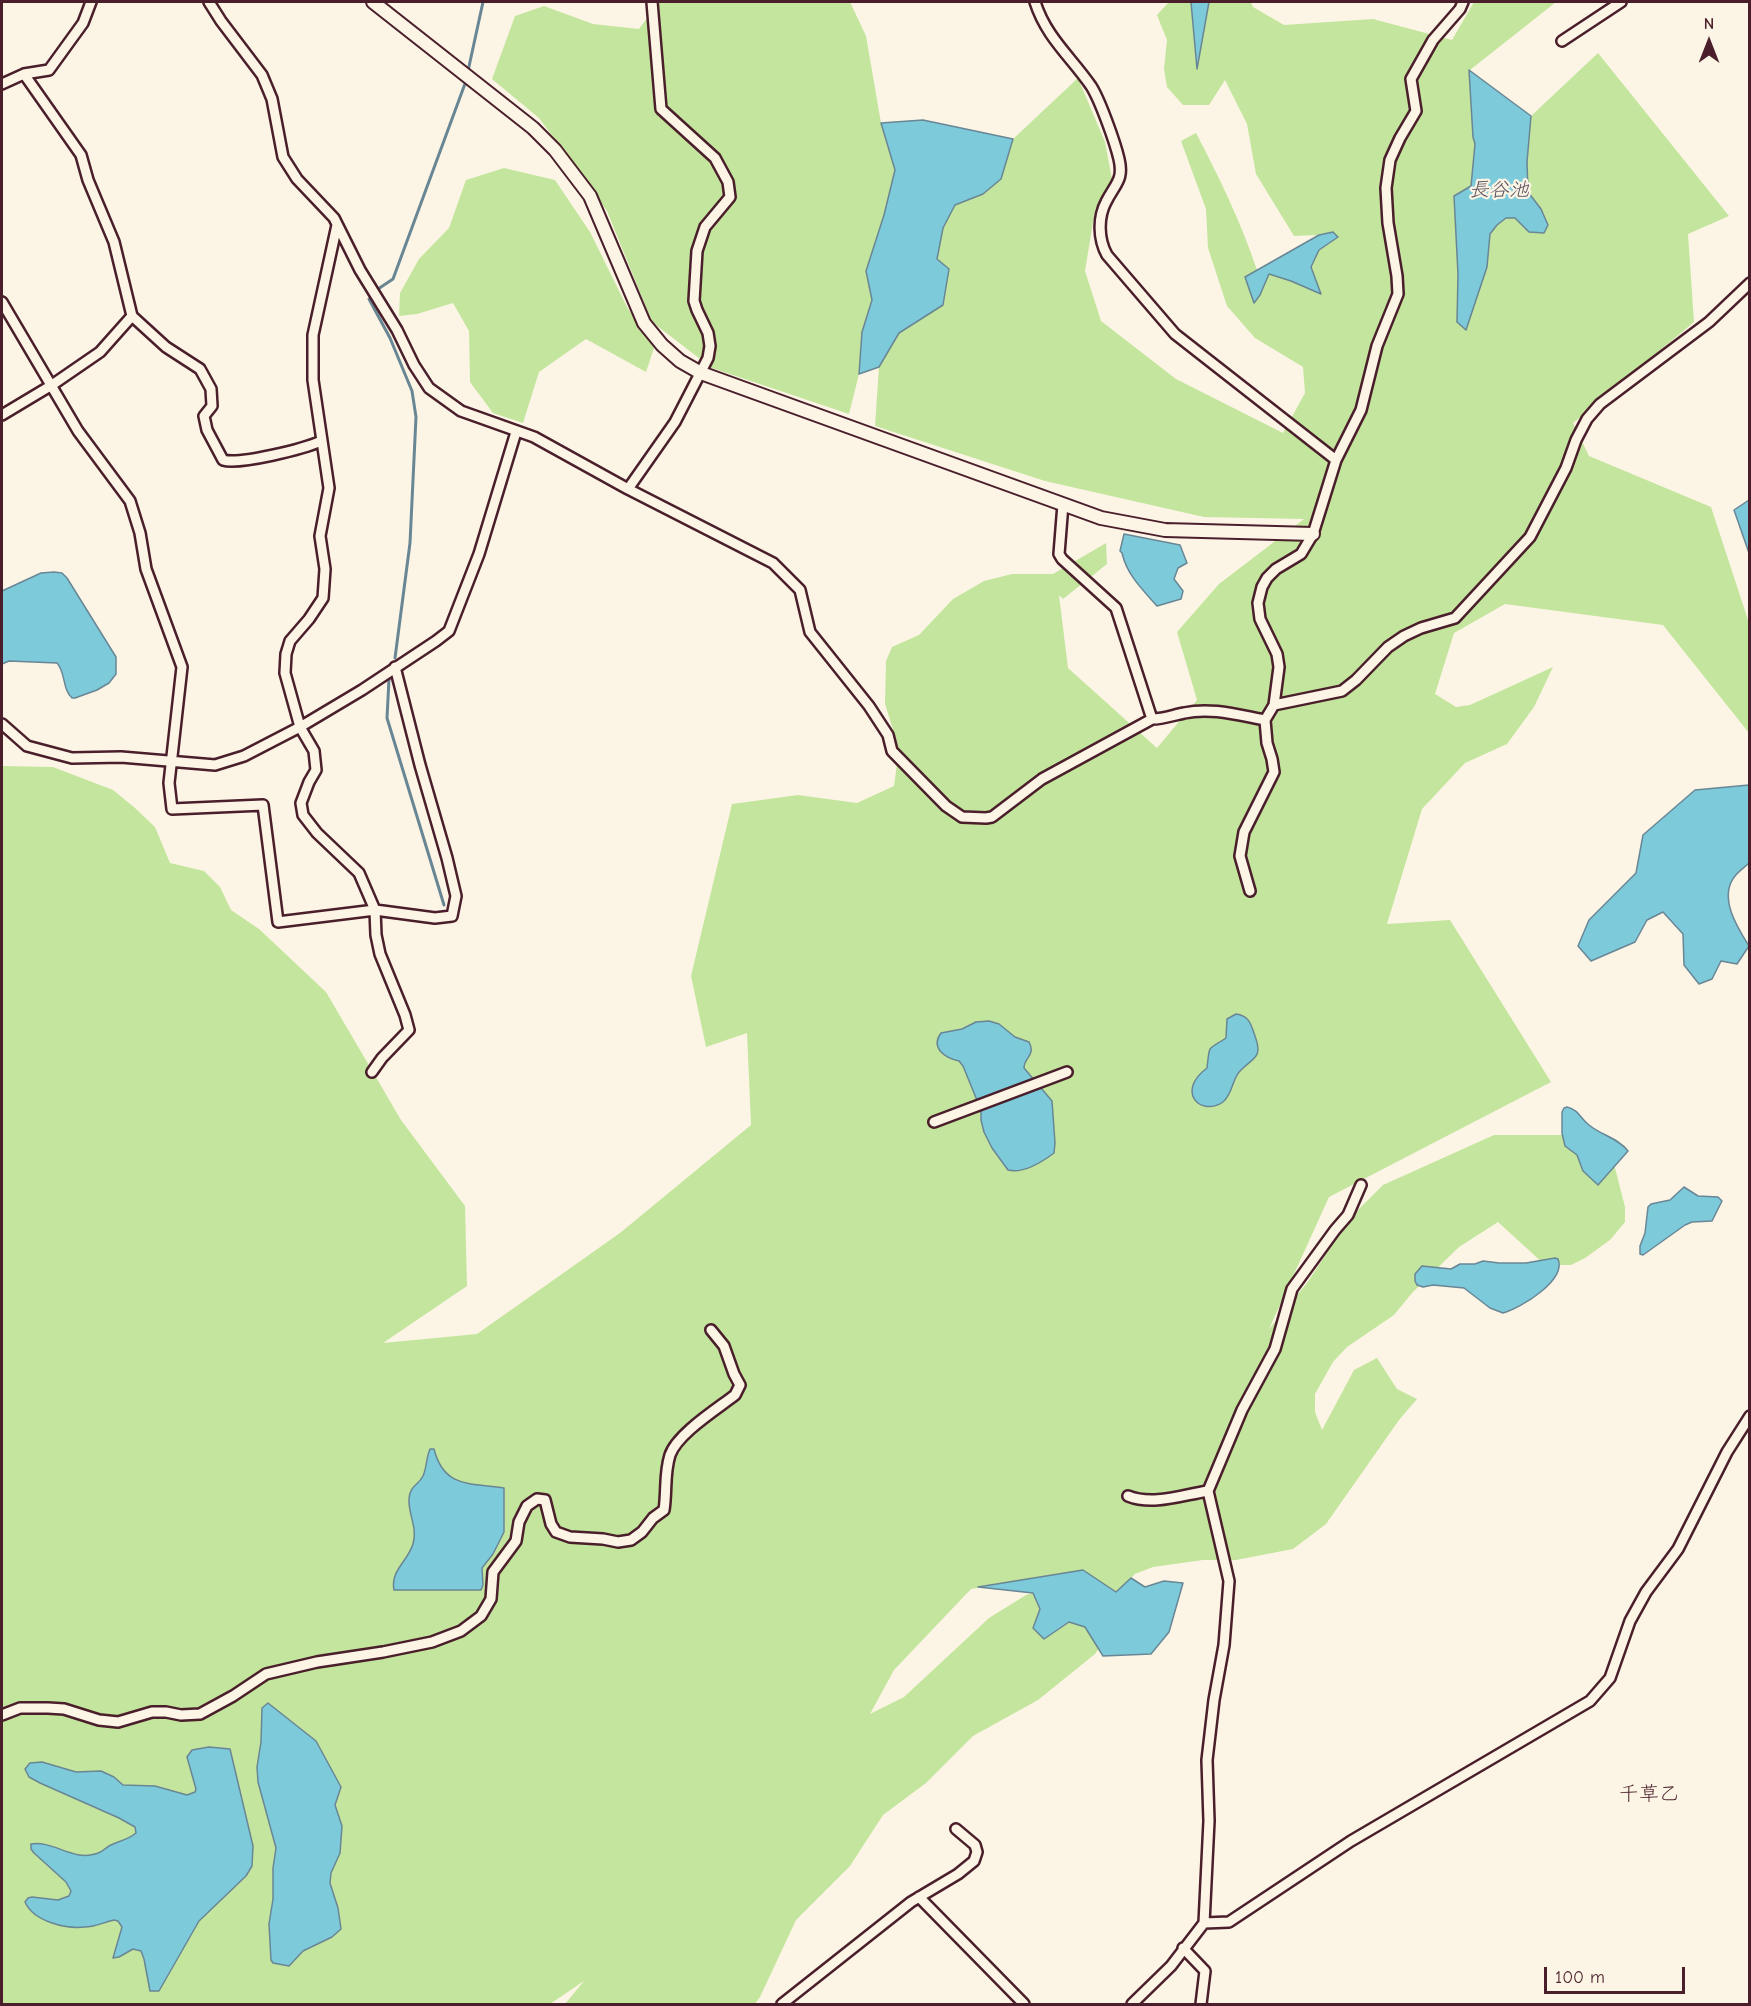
<!DOCTYPE html>
<html>
<head>
<meta charset="utf-8">
<style>
  body { margin:0 }
  #map { position:relative; width:1751px; height:2006px; overflow:hidden; background:#fcf5e5; font-family:"Comic Neue",sans-serif }
  canvas { display:block }
  .frame { position:absolute; inset:0; border:3px solid #4a1f2b; pointer-events:none }
  .north { position:absolute; left:1679px; top:12px; width:60px; height:60px; -webkit-text-stroke:4px #fcf5e5; paint-order:stroke; rotate:0deg; font-size:16px; font-weight:700; line-height:24px; text-align:center; color:#4a1f2b }
  .north::after { content:''; display:block; margin:auto; width:21px; height:27px; background:#4a1f2b; clip-path:polygon(50% 0,100% 100%,50% 72%,0 100%) }
  .scale { position:absolute; left:1544px; top:1967px; width:141px; height:27px; box-sizing:border-box; border:3px solid #4a1f2b; border-top:0; padding-left:8px; font-size:18px; line-height:21px; white-space:nowrap; color:#4a1f2b; -webkit-text-stroke:4px #fcf5e5; paint-order:stroke }
</style>
</head>
<body>
<div id="map">
<canvas width="1751" height="2006"></canvas>
<div class="frame"></div>
<div class="north">N</div>
<div class="scale">100 m</div>
</div>
<script>
const g = document.querySelector('canvas').getContext('2d');
g.lineJoin = 'round';
function paint(path, color) {
  g.fillStyle = color;
  g.fill(path, 'evenodd');
}
function trace(path, color, width, dash) {
  g.strokeStyle = color;
  g.lineWidth = width;
  g.lineCap = dash ? 'butt' : 'round';
  g.setLineDash(dash || []);
  g.stroke(path);
}
function write(font, color, halo, rows, align = 'center') {
  g.font = font + ' "Comic Neue","Klee One",sans-serif';
  g.lineWidth = 4.5;
  g.setLineDash([]);
  g.textBaseline = 'middle';
  g.strokeStyle = halo;
  g.fillStyle = color;
  for (const [text, x, y, turn = 0] of rows) {
    g.save();
    g.translate(x, y);
    g.rotate((+turn || 0) * Math.PI / 180);
    g.textAlign = isNaN(turn) ? turn : align;
    if (halo) g.strokeText(text, 0, 0);
    g.fillText(text, 0, 0);
    g.restore();
  }
}
paint(new Path2D(`
  M 659,2 L 850,2 L 866,36 L 881,123 L 895,170 L 884,215 L 866,271 L 872,300 L 862,332 L 859,374 L 849,414 L 712,368 L 652,322 L 607,211 L 539,118 L 492,79 L 515,16 L 544,6 L 593,24 L 639,29 Z
  M 1169,2 L 1191,2 L 1197,66 L 1209,2 L 1251,2 L 1253,7 L 1284,25 L 1373,19 L 1452,40 L 1474,2 L 1556,2 L 1470,70 L 1531,116 L 1598,53 L 1729,216 L 1688,234 L 1694,322 L 1573,423 L 1589,456 L 1711,507 L 1749,623 L 1749,733 L 1663,625 L 1505,604 L 1454,633 L 1435,694 L 1456,707 L 1470,705 L 1553,667 L 1534,707 L 1507,744 L 1465,763 L 1422,809 L 1387,924 L 1450,920 L 1551,1082 L 1329,1197 L 1269,1329 L 1307,1283 L 1350,1218 L 1383,1185 L 1494,1135 L 1574,1135 L 1614,1164 L 1625,1207 L 1625,1222 L 1610,1240 L 1585,1258 L 1571,1265 L 1545,1265 L 1498,1222 L 1459,1247 L 1412,1293 L 1394,1315 L 1347,1347 L 1333,1362 L 1315,1394 L 1315,1412 L 1322,1430 L 1354,1370 L 1377,1358 L 1397,1389 L 1417,1399 L 1399,1420 L 1326,1524 L 1293,1549 L 1236,1560 L 1203,1560 L 1153,1567 L 1135,1574 L 1117,1592 L 1117,1621 L 1095,1654 L 1038,1700 L 973,1736 L 926,1783 L 883,1815 L 850,1866 L 796,1920 L 760,1997 L 755,2004 L 565,2004 L 584,1981 L 550,2004 L 2,2004 L 2,766 L 53,767 L 113,790 L 135,808 L 155,827 L 170,863 L 204,871 L 220,887 L 231,910 L 259,929 L 326,992 L 401,1120 L 465,1206 L 467,1286 L 383,1343 L 477,1334 L 620,1233 L 751,1125 L 747,1033 L 706,1047 L 691,976 L 732,804 L 798,795 L 857,803 L 894,786 L 899,749 L 885,704 L 886,661 L 892,647 L 919,635 L 953,599 L 984,581 L 1012,574 L 1053,574 L 1106,543 L 1107,564 L 1063,599 L 1059,595 L 1068,668 L 1157,748 L 1197,700 L 1177,632 L 1219,584 L 1304,519 L 1204,517 L 1045,481 L 875,426 L 879,367 L 899,333 L 943,305 L 937,259 L 943,228 L 955,205 L 983,194 L 1001,179 L 1013,139 L 1078,78 L 1105,142 L 1112,179 L 1095,210 L 1085,271 L 1101,321 L 1176,379 L 1283,433 L 1305,393 L 1303,367 L 1255,338 L 1227,306 L 1208,248 L 1206,209 L 1181,141 L 1196,133 C 1219,177 1241,222 1257,270 L 1245,277 L 1264,283 L 1269,274 L 1291,281 L 1320,293 L 1311,267 L 1319,250 L 1333,232 L 1319,235 L 1294,236 L 1256,174 L 1247,124 L 1225,80 L 1209,105 L 1183,105 L 1167,87 L 1164,69 L 1167,40 L 1157,15 ZM 1085,1570 L 1077,1581 L 1026,1595 L 989,1618 L 904,1697 L 870,1714 L 894,1670 L 971,1589 Z
  M 504,168 L 555,180 L 590,232 L 627,307 L 654,348 L 646,372 L 586,339 L 539,372 L 523,423 L 493,413 L 470,382 L 469,331 L 453,303 L 417,314 L 399,316 L 400,293 L 419,259 L 449,228 L 466,180 Z`), '#c4e59d');
const water = new Path2D(`
  M 1191,2 L 1209,2 L 1197,69 Z
  M 1469,70 L 1531,116 L 1527,162 L 1528,192 L 1541,209 L 1548,225 L 1544,233 L 1529,232 L 1515,218 L 1506,218 L 1497,225 L 1490,234 L 1487,267 L 1466,330 L 1457,322 L 1458,274 L 1454,196 L 1471,186 L 1475,144 L 1473,137 Z
  M 923,120 L 1013,139 L 1001,179 L 983,194 L 955,205 L 943,228 L 937,259 L 949,269 L 943,305 L 899,333 L 879,367 L 859,374 L 862,332 L 872,300 L 866,271 L 884,215 L 895,170 L 881,123 Z
  M 1333,232 L 1338,237 L 1319,250 L 1311,267 L 1321,294 L 1291,281 L 1269,274 L 1260,295 L 1254,303 L 1245,277 L 1319,235 Z
  M 1749,500 L 1749,553 L 1734,510 Z
  M 1124,534 L 1180,545 L 1187,563 L 1178,568 L 1174,579 L 1183,591 L 1181,599 L 1157,606 C 1142,589 1127,575 1122,553 L 1120,551 Z
  M 54,572 L 62,573 L 67,578 L 116,657 L 116,674 L 109,683 L 97,690 L 75,698 L 72,698 C 62,689 66,673 57,663 L 9,661 L 2,664 L 2,591 L 41,573 Z
  M 1749,785 L 1749,863 C 1745,867 1739,871 1735,876 C 1718,897 1737,927 1749,946 L 1737,964 L 1721,961 L 1712,979 L 1699,984 L 1684,965 L 1683,934 L 1663,912 L 1647,920 L 1635,942 L 1591,961 L 1578,946 L 1589,920 L 1636,873 L 1643,835 L 1695,790 Z
  M 1236,1014 C 1250,1016 1251,1025 1255,1036 C 1263,1058 1254,1057 1241,1070 C 1232,1078 1233,1094 1223,1102 C 1201,1117 1175,1092 1207,1068 C 1210,1043 1207,1051 1226,1038 L 1227,1019 Z
  M 989,1021 L 999,1024 L 1015,1037 L 1029,1042 C 1036,1056 1024,1057 1024,1068 L 1052,1101 L 1055,1143 L 1054,1153 C 1042,1162 1023,1174 1008,1170 L 992,1148 L 984,1132 L 981,1120 L 981,1110 L 963,1066 L 959,1061 C 945,1058 930,1048 941,1033 L 962,1029 L 976,1022 Z
  M 1567,1107 C 1579,1110 1580,1118 1589,1125 C 1601,1135 1618,1138 1628,1151 L 1598,1185 L 1583,1171 L 1577,1155 L 1565,1146 L 1562,1133 L 1562,1112 L 1564,1108 Z
  M 1684,1187 L 1698,1196 L 1718,1197 L 1722,1201 L 1712,1221 L 1692,1222 L 1685,1225 L 1643,1255 L 1640,1254 L 1640,1246 L 1645,1233 L 1648,1207 L 1651,1204 L 1670,1200 Z
  M 1555,1258 L 1558,1259 C 1567,1280 1521,1308 1503,1313 L 1490,1308 L 1464,1288 L 1433,1285 L 1423,1287 L 1417,1285 L 1415,1281 L 1415,1274 L 1422,1266 L 1451,1269 L 1460,1264 L 1475,1264 L 1483,1261 L 1499,1263 L 1526,1263 Z
  M 430,1449 L 434,1449 C 444,1489 472,1483 504,1488 L 504,1532 L 493,1554 L 482,1568 L 483,1585 L 481,1590 L 394,1590 C 390,1571 408,1561 413,1544 C 418,1528 408,1514 409,1499 C 410,1485 418,1486 423,1476 C 427,1467 426,1458 430,1449 Z
  M 1083,1570 L 1116,1592 L 1131,1578 L 1145,1587 L 1164,1581 L 1183,1583 L 1169,1632 L 1151,1654 L 1103,1656 L 1085,1627 L 1069,1622 L 1044,1639 L 1033,1628 L 1040,1609 L 1033,1593 L 978,1587 Z
  M 268,1703 L 316,1741 L 341,1787 L 335,1805 L 342,1826 L 340,1853 L 331,1873 L 330,1883 L 338,1908 L 341,1929 L 332,1937 L 303,1951 L 289,1966 L 273,1963 L 271,1960 L 269,1924 L 273,1899 L 273,1868 L 276,1848 L 258,1782 L 257,1767 L 261,1742 L 262,1708 Z
  M 209,1747 L 230,1749 L 253,1846 L 252,1866 L 246,1876 L 199,1921 L 159,1991 L 150,1991 L 144,1959 L 141,1951 L 133,1949 L 119,1957 L 113,1958 L 122,1927 L 118,1921 L 114,1920 C 105,1922 95,1927 85,1927 C 66,1929 34,1922 25,1902 L 28,1898 L 32,1897 L 58,1900 L 69,1896 L 71,1891 L 66,1882 L 34,1853 L 31,1849 L 31,1844 C 52,1840 73,1861 95,1854 C 101,1853 105,1848 111,1845 C 120,1841 129,1839 136,1833 L 135,1827 L 119,1818 L 40,1783 L 29,1777 L 25,1769 L 30,1763 L 42,1762 L 76,1772 L 101,1771 L 114,1777 L 123,1785 L 155,1786 L 187,1795 L 195,1792 L 196,1789 L 187,1757 L 192,1750 Z`);
paint(water, '#7dcadb');
trace(water, '#698695', 1.5);
trace(new Path2D(`
  M 468,71 L 483,2
  M 378,289 L 393,279 L 466,81
  M 369,299 L 390,338 L 412,391 L 416,417 L 410,543 L 395,658
  M 389,679 L 387,718 L 444,905`), '#698695', 3);
const street = new Path2D(`
  M 209,2 L 221,21 L 262,75 L 272,99 L 283,157 L 297,179 L 334,218 L 360,270 L 397,330 L 414,365 L 429,388 L 461,411 L 534,437 L 628,489 L 773,563 L 800,590 L 810,632 L 869,706 L 888,735 L 892,751 L 946,806 L 962,817 L 986,818 L 992,817 L 1042,779 L 1152,719 C 1164,719 1173,715 1184,713 C 1211,707 1238,715 1265,720
  M 1035,2 C 1046,37 1071,57 1091,86 C 1100,100 1115,142 1119,159 C 1124,180 1115,184 1106,202 C 1098,217 1098,239 1107,255 L 1175,334 L 1336,460
  M 1562,41 L 1621,2
  M 24,74 L 81,155 L 88,180 L 114,242 L 132,316 L 166,347 L 200,369 L 211,389 L 212,406 L 204,416 L 207,430 L 223,460 C 239,465 304,449 321,441
  M 2,84 L 24,74 L 49,70 L 83,23 L 91,2
  M 337,225 L 313,335 L 313,380 L 329,488 L 320,536 L 325,569 L 323,598 L 309,619 L 290,641 L 286,654 L 285,673 L 300,727 L 314,751 L 316,770 L 309,782 L 301,803 L 303,815 L 317,833 L 359,873 L 375,910 L 376,935 L 380,954 L 405,1015 L 409,1030 L 382,1058 L 372,1072
  M 2,302 L 78,431 L 130,501 L 140,533 L 146,569 L 182,667 L 169,783 L 172,809 L 263,805 L 278,922 L 375,910 L 435,918 L 452,916 L 456,896 L 447,858 L 420,765 L 395,667
  M 2,415 L 52,385 L 100,352 L 132,316
  M 628,489 L 675,422 L 708,358 L 710,346 L 708,333 L 697,310 L 694,301 L 697,251 L 705,227 L 730,197 L 728,182 L 715,158 L 661,109 L 652,2
  M 1063,504 L 1059,554 L 1062,559 L 1116,608 L 1152,719
  M 1274,705 L 1342,691 L 1356,680 L 1388,647 L 1404,636 L 1421,628 L 1455,618 L 1530,537 L 1566,468 L 1576,440 L 1587,419 L 1600,404 L 1709,322 L 1750,283
  M 2,724 L 27,746 L 72,758 L 121,757 L 215,765 L 244,756 L 300,727 L 362,690 L 436,641 L 449,631 L 479,554 L 516,432
  M 1250,891 L 1240,856 L 1244,832 L 1274,772 L 1272,759 L 1267,743 L 1265,720 L 1274,705 L 1279,667 L 1277,654 L 1260,619 L 1258,603 L 1262,587 L 1267,578 L 1276,569 L 1301,554 L 1313,534 L 1336,460 L 1361,410 L 1377,346 L 1398,294 L 1397,276 L 1388,223 L 1386,188 L 1390,160 L 1400,138 L 1416,111 L 1411,79 L 1433,40 L 1460,9 L 1463,2
  M 934,1122 L 1067,1072
  M 1128,1496 C 1153,1506 1182,1495 1208,1491
  M 2,1715 L 20,1708 L 48,1708 L 64,1709 L 99,1720 L 118,1722 L 152,1712 L 166,1712 L 181,1715 L 200,1714 L 233,1696 L 266,1674 L 317,1662 L 383,1652 L 432,1642 L 461,1631 L 481,1616 L 491,1599 L 493,1572 L 516,1541 L 519,1522 L 527,1506 L 537,1499 L 545,1500 L 551,1524 L 556,1532 L 570,1537 L 603,1539 L 618,1542 L 631,1540 L 642,1532 L 653,1518 L 664,1510 C 667,1491 664,1474 670,1455 C 677,1434 717,1409 735,1395 L 740,1385 L 734,1374 L 724,1346 L 711,1330
  M 919,1897 L 1024,2004
  M 1204,1923 L 1229,1922 L 1351,1841 L 1590,1701 L 1610,1678 L 1630,1621 L 1646,1592 L 1678,1549 L 1727,1452 L 1750,1416
  M 1183,1948 L 1205,1971 L 1201,2004
  M 782,2004 L 911,1902 L 958,1874 L 974,1861 L 977,1852 L 975,1845 L 956,1829
  M 1132,2004 L 1171,1966 L 1204,1923 L 1209,1821 L 1207,1760 L 1214,1700 L 1224,1645 L 1229,1581 L 1208,1491 L 1242,1410 L 1275,1349 L 1292,1289 L 1335,1230 L 1348,1215 L 1361,1185`);
const secondary = new Path2D(`
  M 373,2 L 533,128 L 555,150 L 590,196 L 644,323 L 662,345 L 680,361 L 701,373 L 1101,518 L 1165,530 L 1313,534`);
trace(street, '#4a1f2b', 14);
trace(secondary, '#4a1f2b', 16);
trace(street, '#fcf5e5', 9);
trace(secondary, '#fcf5e5', 12);
write('italic 20px', '#595260', '#fcf5e5', [
  ["長谷池",1499,190]
]);
write('20px', '#4a1f2b', '#fcf5e5', [
  ["千草乙",1649,1794]
]);
</script>
</body>
</html>
